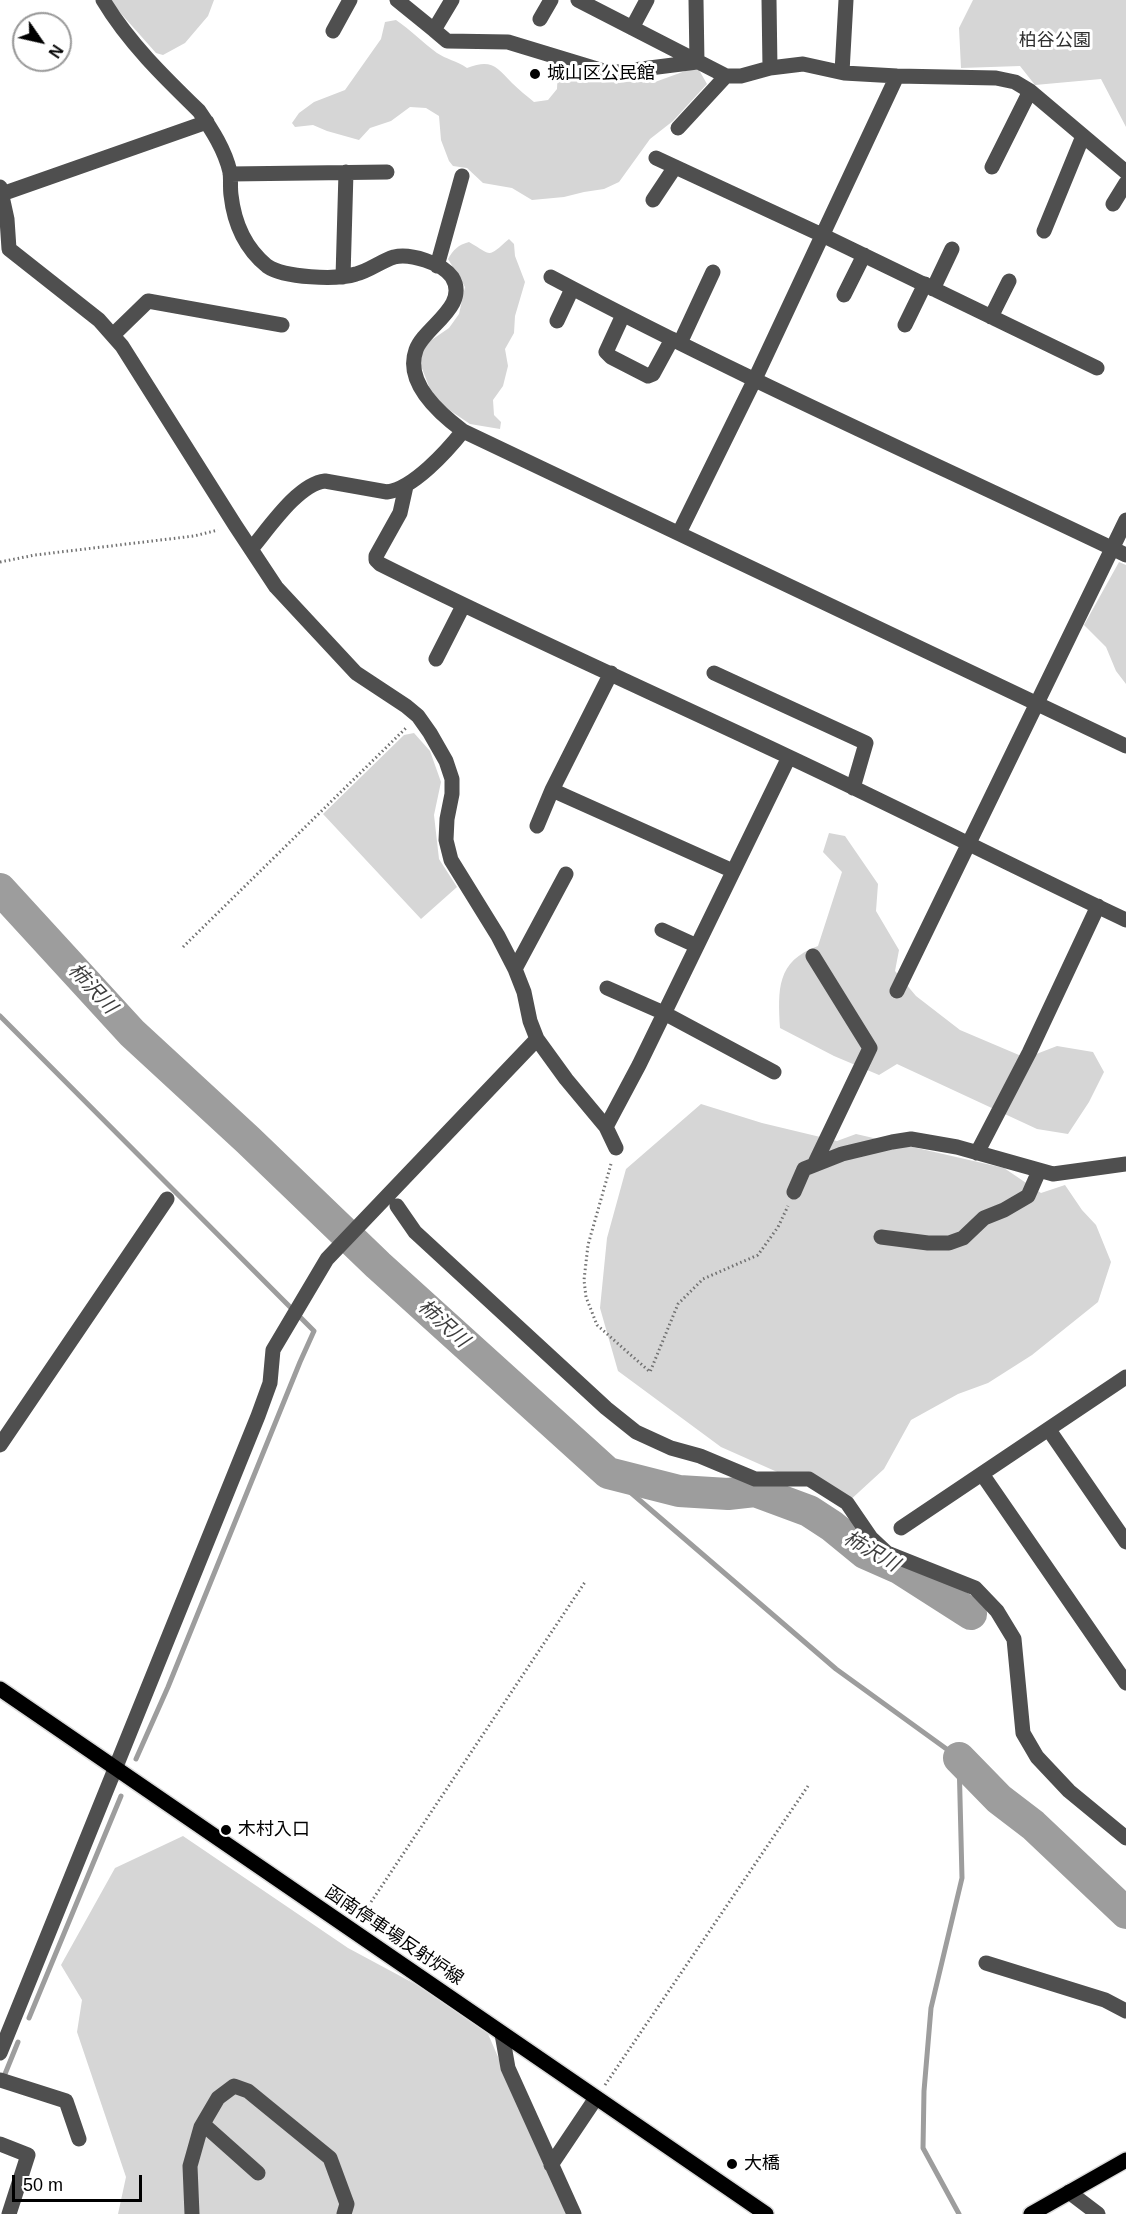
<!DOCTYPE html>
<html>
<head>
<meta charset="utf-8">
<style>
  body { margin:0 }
  #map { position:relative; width:1126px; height:2214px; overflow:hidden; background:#fff; font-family:Helvetica,sans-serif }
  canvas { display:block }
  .north { position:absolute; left:12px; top:12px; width:60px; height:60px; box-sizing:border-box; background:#fff; border:2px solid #999; border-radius:50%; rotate:124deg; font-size:16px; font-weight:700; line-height:24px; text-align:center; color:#000 }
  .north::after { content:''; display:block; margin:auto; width:21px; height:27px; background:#000; clip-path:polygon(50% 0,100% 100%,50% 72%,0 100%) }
  .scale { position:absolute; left:12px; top:2175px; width:130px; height:27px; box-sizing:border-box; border:3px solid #000; border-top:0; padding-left:8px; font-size:18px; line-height:21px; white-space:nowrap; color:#000; -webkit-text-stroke:4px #fff; paint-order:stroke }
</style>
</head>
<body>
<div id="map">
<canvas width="1126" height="2214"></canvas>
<div class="north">N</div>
<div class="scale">50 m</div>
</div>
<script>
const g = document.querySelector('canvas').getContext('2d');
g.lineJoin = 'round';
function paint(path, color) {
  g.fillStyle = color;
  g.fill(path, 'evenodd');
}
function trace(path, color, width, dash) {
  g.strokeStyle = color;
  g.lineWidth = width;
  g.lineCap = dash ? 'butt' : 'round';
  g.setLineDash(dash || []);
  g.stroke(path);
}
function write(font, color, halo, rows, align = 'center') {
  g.font = font + ' Helvetica,"Noto Sans JP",sans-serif';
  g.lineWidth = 6;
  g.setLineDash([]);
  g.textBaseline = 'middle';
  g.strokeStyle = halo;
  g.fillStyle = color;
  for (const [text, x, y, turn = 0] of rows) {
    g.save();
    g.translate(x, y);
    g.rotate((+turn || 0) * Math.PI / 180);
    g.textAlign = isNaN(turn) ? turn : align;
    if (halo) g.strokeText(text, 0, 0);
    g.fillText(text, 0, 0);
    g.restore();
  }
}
paint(new Path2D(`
  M 109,0 L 214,0 L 208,16 L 185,43 L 163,55 L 156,53 Z
  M 973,0 L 1126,0 L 1126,127 L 1101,79 L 1035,85 L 1020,66 L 961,68 L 959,28 Z
  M 396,20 C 411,30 423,43 437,53 C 446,59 457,61 467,68 C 491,59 496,66 512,83 C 519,90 527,96 534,102 L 548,100 L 557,89 L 558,66 L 576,72 L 593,81 L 655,82 L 688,70 L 699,70 L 707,84 L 673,121 L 650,139 L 619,182 L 604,189 L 584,192 L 564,197 L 532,200 L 512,188 L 483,183 L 467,168 L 453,166 L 449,161 L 441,140 L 439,116 L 426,108 L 410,107 L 391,121 L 370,128 L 359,140 L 327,131 L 313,125 L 295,127 L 292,123 L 299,113 L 314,102 L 345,90 L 381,39 L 385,22 Z
  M 509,239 L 514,244 L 515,256 L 525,282 L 515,316 L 514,333 L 505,349 L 508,366 L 503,386 L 493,400 L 494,415 L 501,422 L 500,429 L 470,424 L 439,403 L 430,389 L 418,358 L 430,341 L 449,328 L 459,314 L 465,287 L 448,259 C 454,249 458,245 469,242 C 493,256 487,258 509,239 Z
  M 1119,562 L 1126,565 L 1126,684 L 1116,671 L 1106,647 L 1084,625 Z
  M 414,733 L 430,751 L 441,782 L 434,815 L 439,859 L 457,887 L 421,919 L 323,814 L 404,735 Z
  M 829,833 L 845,836 L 878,884 L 876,911 L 899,950 L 895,971 L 916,996 L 960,1030 L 1026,1058 L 1057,1046 L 1093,1052 L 1104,1072 L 1089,1102 L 1068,1134 L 1037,1129 L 897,1064 L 879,1075 L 834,1056 L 780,1028 C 778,990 776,961 818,946 L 842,872 L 823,852 Z
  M 701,1104 L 762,1123 L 837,1141 L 856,1134 L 1004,1168 L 1041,1193 L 1065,1185 L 1082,1210 L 1096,1225 L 1111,1262 L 1098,1302 L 1032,1355 L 988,1383 L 958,1394 L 911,1420 L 884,1469 L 847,1503 L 721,1447 L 618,1371 L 600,1308 L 607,1238 L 626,1169 Z
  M 183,1836 L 348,1948 L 482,2020 L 566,2214 L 118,2214 L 126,2177 L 77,2032 L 82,2000 L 61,1965 L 115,1868 Z`), '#d6d6d6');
trace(new Path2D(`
  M 0,1016 L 314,1331 L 300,1362 L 168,1687 L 136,1759
  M 608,1473 L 836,1669 L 959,1758 L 962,1878 L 931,2008 L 924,2091 L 923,2148 L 959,2214
  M 29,2018 L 121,1796
  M 5,2074 L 18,2042`), '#9d9d9d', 5);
trace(new Path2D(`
  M 0,889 L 132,1033 L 248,1140 L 378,1265 L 608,1473 L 679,1491 L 728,1494 L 755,1491 L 809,1511 L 832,1526 L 865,1553 L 899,1568 L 971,1614
  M 959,1758 L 999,1799 L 1033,1825 L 1126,1913`), '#9d9d9d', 32);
const major = new Path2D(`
  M 0,1689 L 766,2214
  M 1031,2214 L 1126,2160`);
trace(major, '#dbdbdb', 18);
trace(new Path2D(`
  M 0,562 L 35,555 L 194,536 L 218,530
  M 183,947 L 407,727
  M 611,1164 L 588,1245 L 584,1280 L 586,1297 L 597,1325 L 650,1372 L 678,1304 L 703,1279 L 758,1255 L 778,1227 L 788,1206
  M 361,1917 L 585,1582
  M 605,2085 L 808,1786`), '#717171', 3, [1.5, 3]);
trace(new Path2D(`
  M 103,0 C 128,42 164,77 199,111 C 212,130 225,150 230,172 C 231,179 230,187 231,195 C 234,222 245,248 267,266 C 284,278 337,280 356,274 C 369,271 381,261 394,257 C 410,253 442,263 452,277 C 470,306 424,327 416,350 C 404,383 440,414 463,431 L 1126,746
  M 397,0 L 434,30 L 452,0
  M 578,0 L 726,76 L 741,76 L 770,68 L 803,64 L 844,73 L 897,76 L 996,78 L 1015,82 L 1030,91 L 1126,172
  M 769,0 L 770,68
  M 540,19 L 551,0
  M 632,28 L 647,0
  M 434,30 L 447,41 L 508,42 L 610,73 L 697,62 L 696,0
  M 333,31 L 350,0
  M 842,72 L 846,0
  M 678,128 L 726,76
  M 656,158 L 822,235 L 1097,368
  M 992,167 L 1030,91
  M 230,174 L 387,172
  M 0,187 L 7,219 L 9,249 L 99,320 L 122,346 L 235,525 L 276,587 L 356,673 L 406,706 L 418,716 L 430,733 L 446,761 L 452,779 L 452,794 L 447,819 L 446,840 L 451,860 L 498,936 L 515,969 L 524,992 L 530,1021 L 537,1039 L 566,1079 L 606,1127 L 616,1148
  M 2,194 L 207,122
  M 653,200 L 675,167
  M 1113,204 L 1126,183
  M 1044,231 L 1083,136
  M 437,266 L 462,176
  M 343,277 L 346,172
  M 551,277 C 739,377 934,463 1126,555
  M 933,289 L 952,249
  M 844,295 L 864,255
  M 623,315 L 606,352 L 611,357 L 648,376 L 653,374 L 672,339
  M 991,317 L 1009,281
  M 557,321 L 572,289
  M 905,325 L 925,284
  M 113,335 L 148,301 L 282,325
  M 680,343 L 713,272
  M 406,486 L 400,513 L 376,556 L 376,560 L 380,564 C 514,631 651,692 787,756 C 900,809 1012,866 1126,920
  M 679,533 L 755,379 L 897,76
  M 252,548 C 269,528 298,484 325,481 L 387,492 C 413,489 447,451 463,431
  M 436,659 L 463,606
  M 714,673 L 866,743 L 853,788
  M 552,790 L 733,871
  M 537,826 L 552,790 L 611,673
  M 662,930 L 697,946
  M 813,956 L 870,1048 L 814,1165
  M 515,969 L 566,874
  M 607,988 L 664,1013 L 774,1072
  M 897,991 L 1126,520
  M 606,1127 L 639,1065 L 789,757
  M 977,1153 L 1029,1053 L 1098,906
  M 794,1192 L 804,1169 L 842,1154 L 892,1142 L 911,1139 L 957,1147 L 1053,1174 L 1126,1164
  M 397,1206 L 415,1232 L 606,1408 L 636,1432 L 671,1448 L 700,1456 L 755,1479 L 809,1479 L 847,1503 L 871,1538 L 887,1553 L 975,1588 L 997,1611 L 1014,1639 L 1023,1733 L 1037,1757 L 1069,1791 L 1126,1838
  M 881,1237 L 928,1243 L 949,1243 L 963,1238 L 984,1218 L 1004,1210 L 1028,1196 L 1039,1171
  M 1049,1430 L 1126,1542
  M 0,1445 L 167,1199
  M 982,1474 L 1126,1683
  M 901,1528 L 1126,1377
  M 986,1963 L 1105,2000 L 1126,2011
  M 502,2034 L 508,2068 L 574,2214
  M 0,2053 L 258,1416 L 270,1383 L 273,1350 L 327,1259 L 537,1039
  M 0,2080 L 66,2101 L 79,2139
  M 203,2124 L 258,2173
  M 0,2144 L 28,2155 L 9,2214
  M 551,2165 L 596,2098
  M 1069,2192 L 1098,2214
  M 192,2214 L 190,2166 L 201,2127 L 218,2098 L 234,2086 L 248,2091 L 330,2158 L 347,2204 L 344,2214`), '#4f4f4f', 15);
trace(major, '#000', 15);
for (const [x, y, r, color] of [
  [535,74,6,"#000"],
  [226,1830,6,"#000"],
  [732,2164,6,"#000"]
]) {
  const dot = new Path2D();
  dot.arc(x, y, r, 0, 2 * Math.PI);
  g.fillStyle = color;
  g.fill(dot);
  trace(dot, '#fff', 2);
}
write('18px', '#2d2d2d', '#fff', [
  ["柏谷公園",1055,41]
]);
write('18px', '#000', '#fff', [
  ["城山区公民館",547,74],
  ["木村入口",238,1830],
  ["大橋",744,2164]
], 'left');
write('18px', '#000', '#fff', [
  ["函南停車場反射炉線",394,1936,34]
]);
write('italic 20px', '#3e3e3e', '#fff', [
  ["柿沢川",92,989,47],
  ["柿沢川",443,1324,42],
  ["柿沢川",871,1552,30]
]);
</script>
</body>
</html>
